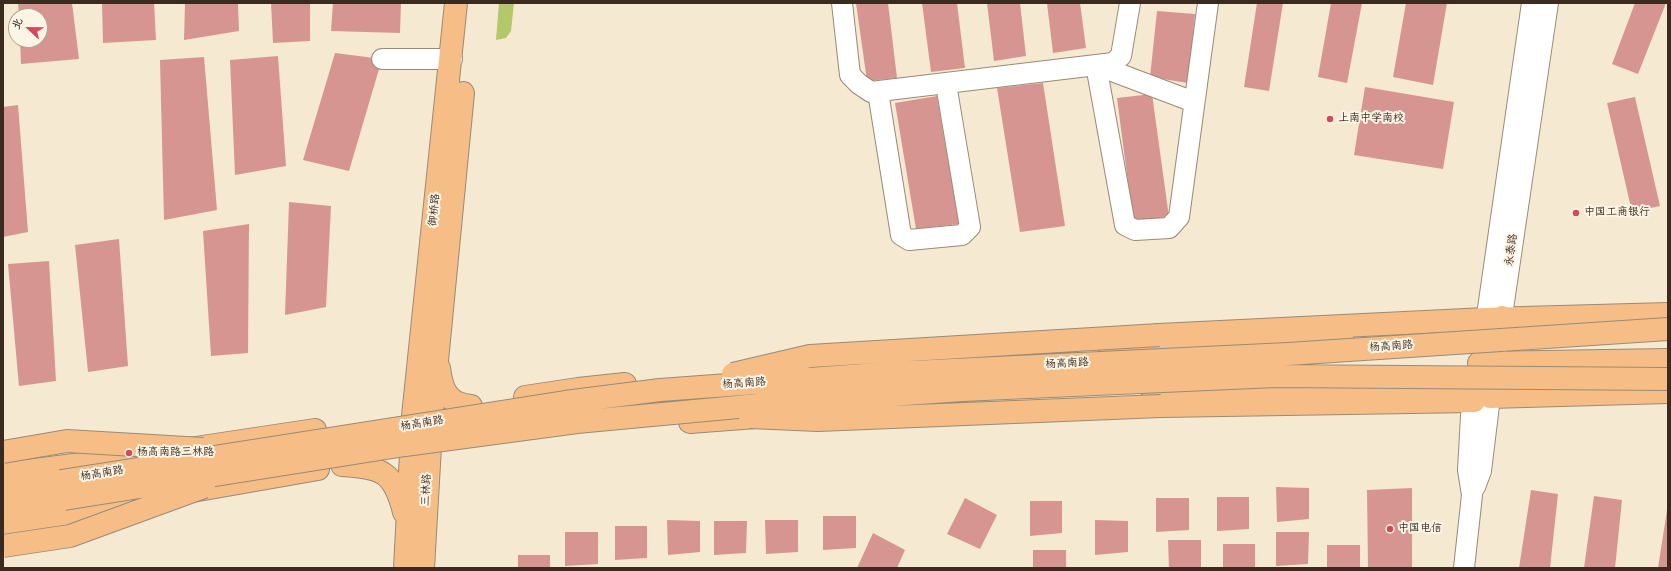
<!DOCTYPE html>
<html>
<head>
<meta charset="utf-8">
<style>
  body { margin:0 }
  #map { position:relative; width:1671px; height:571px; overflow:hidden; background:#f6e9d1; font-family:"Architects Daughter","LXGW WenKai TC",sans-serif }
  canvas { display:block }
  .frame { position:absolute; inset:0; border:4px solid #3b2a1e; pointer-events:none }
  .north { position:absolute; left:8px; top:8px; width:40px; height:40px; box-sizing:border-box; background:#fcf5e5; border:1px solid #afa495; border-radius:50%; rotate:292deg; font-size:11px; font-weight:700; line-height:16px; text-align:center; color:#3b2a1e }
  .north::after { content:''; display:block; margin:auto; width:14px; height:18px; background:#d1495b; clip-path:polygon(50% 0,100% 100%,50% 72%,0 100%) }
</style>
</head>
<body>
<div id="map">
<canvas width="1671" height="571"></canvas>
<div class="frame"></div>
<div class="north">北</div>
</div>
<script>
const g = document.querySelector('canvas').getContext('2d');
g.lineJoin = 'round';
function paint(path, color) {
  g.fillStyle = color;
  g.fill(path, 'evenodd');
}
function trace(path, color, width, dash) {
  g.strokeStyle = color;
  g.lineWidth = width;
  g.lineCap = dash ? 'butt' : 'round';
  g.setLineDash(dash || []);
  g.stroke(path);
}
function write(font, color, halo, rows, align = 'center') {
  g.font = font + ' "Architects Daughter","LXGW WenKai TC",sans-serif';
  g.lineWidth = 4;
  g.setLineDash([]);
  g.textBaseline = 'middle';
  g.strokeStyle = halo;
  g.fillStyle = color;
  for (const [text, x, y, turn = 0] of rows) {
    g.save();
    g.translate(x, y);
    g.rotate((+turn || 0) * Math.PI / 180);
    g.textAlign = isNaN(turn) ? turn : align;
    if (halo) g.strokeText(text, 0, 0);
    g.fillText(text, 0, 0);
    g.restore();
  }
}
paint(new Path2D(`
  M 499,3 L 514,3 L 511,31 L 506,38 L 496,40 Z`), '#b3c76b');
paint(new Path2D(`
  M 18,3 L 72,3 L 79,59 L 21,64 L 20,40 L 40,40 L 40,16 L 19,16 Z
  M 102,3 L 154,3 L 156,40 L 103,43 Z
  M 185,3 L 238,3 L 239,31 L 184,40 Z
  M 271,3 L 310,3 L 310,41 L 273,43 Z
  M 333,3 L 401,3 L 400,33 L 331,31 Z
  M 856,3 L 888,3 L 897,78 L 867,81 Z
  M 922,3 L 957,3 L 965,68 L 931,72 Z
  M 987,3 L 1020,3 L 1026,56 L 994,61 Z
  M 1047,3 L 1080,3 L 1086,48 L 1053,53 Z
  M 1257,3 L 1283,3 L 1269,91 L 1244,87 Z
  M 1331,3 L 1362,3 L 1347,83 L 1318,77 Z
  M 1406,3 L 1447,3 L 1433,85 L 1393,77 Z
  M 1635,3 L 1666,3 L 1638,74 L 1612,64 Z
  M 1157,11 L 1195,14 L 1188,83 L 1150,77 Z
  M 335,53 L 382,59 L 349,171 L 303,160 Z
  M 278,56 L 286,166 L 235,175 L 230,60 Z
  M 204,57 L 217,210 L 164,220 L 160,60 Z
  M 1043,83 L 1065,226 L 1020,232 L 997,88 Z
  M 1365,87 L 1454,102 L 1443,169 L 1354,155 Z
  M 1152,94 L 1169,217 L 1133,221 L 1117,98 Z
  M 937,96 L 959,224 L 916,229 L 895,103 Z
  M 1635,97 L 1660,206 L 1632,212 L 1607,103 Z
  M 18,105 L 28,232 L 3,237 L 3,107 Z
  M 289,202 L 331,206 L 326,307 L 285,315 Z
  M 249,224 L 248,353 L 211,356 L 203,231 Z
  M 119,239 L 128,366 L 88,372 L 75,245 Z
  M 49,261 L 56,381 L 19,386 L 8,264 Z
  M 1276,487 L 1309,488 L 1309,519 L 1277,522 Z
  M 1412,488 L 1412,568 L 1368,568 L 1367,490 Z
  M 1531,490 L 1558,494 L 1550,568 L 1519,568 Z
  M 1594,496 L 1622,500 L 1615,568 L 1584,568 Z
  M 1217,497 L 1249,497 L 1249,529 L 1217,531 Z
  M 965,498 L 997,515 L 980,549 L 947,534 Z
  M 1156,498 L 1189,498 L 1189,530 L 1156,532 Z
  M 1030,501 L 1062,501 L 1062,533 L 1030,536 Z
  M 1667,510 L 1668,568 L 1658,568 Z
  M 823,516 L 856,516 L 856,548 L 823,550 Z
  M 667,520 L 700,521 L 700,552 L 668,555 Z
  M 765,520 L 798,520 L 798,552 L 766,554 Z
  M 1095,520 L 1128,521 L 1128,552 L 1095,555 Z
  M 714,521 L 747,521 L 746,553 L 714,555 Z
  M 615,526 L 647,526 L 647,558 L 615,560 Z
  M 565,532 L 598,532 L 598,564 L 565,566 Z
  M 1276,532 L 1309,532 L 1308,564 L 1276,566 Z
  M 873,533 L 905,550 L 897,568 L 857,568 Z
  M 1168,540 L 1201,540 L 1201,568 L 1169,568 Z
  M 1223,544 L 1255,544 L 1255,568 L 1223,568 Z
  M 1327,545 L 1360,545 L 1360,568 L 1327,568 Z
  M 1033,550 L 1066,550 L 1066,568 L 1033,568 Z
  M 518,555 L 550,555 L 550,568 L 518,568 Z`), '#d79591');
const minor = new Path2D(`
  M 842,3 L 850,75 L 859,84 L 871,92 L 1113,63 L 1121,56 L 1130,3
  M 382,59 L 452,59
  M 1096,65 L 1125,225 L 1135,230 L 1169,228 L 1179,217 L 1208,3
  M 1096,65 L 1194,102
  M 878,92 L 901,235 L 909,240 L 962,235 L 970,227 L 946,84
  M 1484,336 L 1532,3
  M 1475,487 L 1481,471 L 1490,397 L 1548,3
  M 1464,568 L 1472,495 L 1468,470 L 1471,416 L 1476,385`);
const major = new Path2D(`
  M 1487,319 L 1668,314
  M 1470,330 L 1485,329 L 1502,317
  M 1110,349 L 1342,337
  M 1479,363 L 1668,360
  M 439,368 C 442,390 447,404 471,406
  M 1153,396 L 1281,391 L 1476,387 L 1490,397 L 1668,392
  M 525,397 L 578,389 L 625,384
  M 690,422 L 769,416
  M 342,465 C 382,467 394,472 404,512
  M 3,474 L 129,458 L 315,430
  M 3,527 L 51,520 L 141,500 L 318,469
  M 405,568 L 413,416 L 456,3
  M 423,568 L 432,412 L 463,93`);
const highway = new Path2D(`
  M 1159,335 L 1486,319
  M 1161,406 L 1474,401
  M 3,490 L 61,481
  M 3,509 L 64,499
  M 51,520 L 64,499`);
trace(minor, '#988a78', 22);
trace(major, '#988a78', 24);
trace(highway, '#988a78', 24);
trace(minor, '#fff', 20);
trace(major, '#f6be86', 22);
trace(highway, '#f6be86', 22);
const highwayBridge = new Path2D(`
  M 733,374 L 810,356 L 1159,335
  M 750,417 L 818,420 L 1161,406
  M 3,452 L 67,441 L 203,449
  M 61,481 L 565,402 L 660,390 L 892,373 L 1288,354 L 1668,329
  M 64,499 L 405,445 L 577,422 L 791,402 L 962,390 L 1275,376 L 1668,379
  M 3,546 L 70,536 L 204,487`);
trace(highwayBridge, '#988a78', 24, []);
trace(highwayBridge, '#f6be86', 22);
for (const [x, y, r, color] of [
  [1330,119,4,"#d1495b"],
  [1576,213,4,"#d1495b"],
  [129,453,4,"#d1495b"],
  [1390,529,4,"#d1495b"]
]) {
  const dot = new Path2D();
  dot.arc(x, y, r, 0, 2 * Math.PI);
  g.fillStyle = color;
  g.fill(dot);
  trace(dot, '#fcf5e5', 1.5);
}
write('11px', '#3b2a1e', '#fcf5e5', [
  ["上南中学南校",1338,119],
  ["中国工商银行",1584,213],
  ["杨高南路三林路",137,453],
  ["中国电信",1398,529]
], 'left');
write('11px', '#3b2a1e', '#fcf5e5', [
  ["御桥路",435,210,-84],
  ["永泰路",1512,250,-82],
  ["杨高南路",1391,347,-4],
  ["杨高南路",1067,364,-3],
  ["杨高南路",744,384,-4],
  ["杨高南路",422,424,-9],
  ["杨高南路",102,474,-9],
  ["三林路",427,490,-87]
]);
</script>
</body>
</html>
